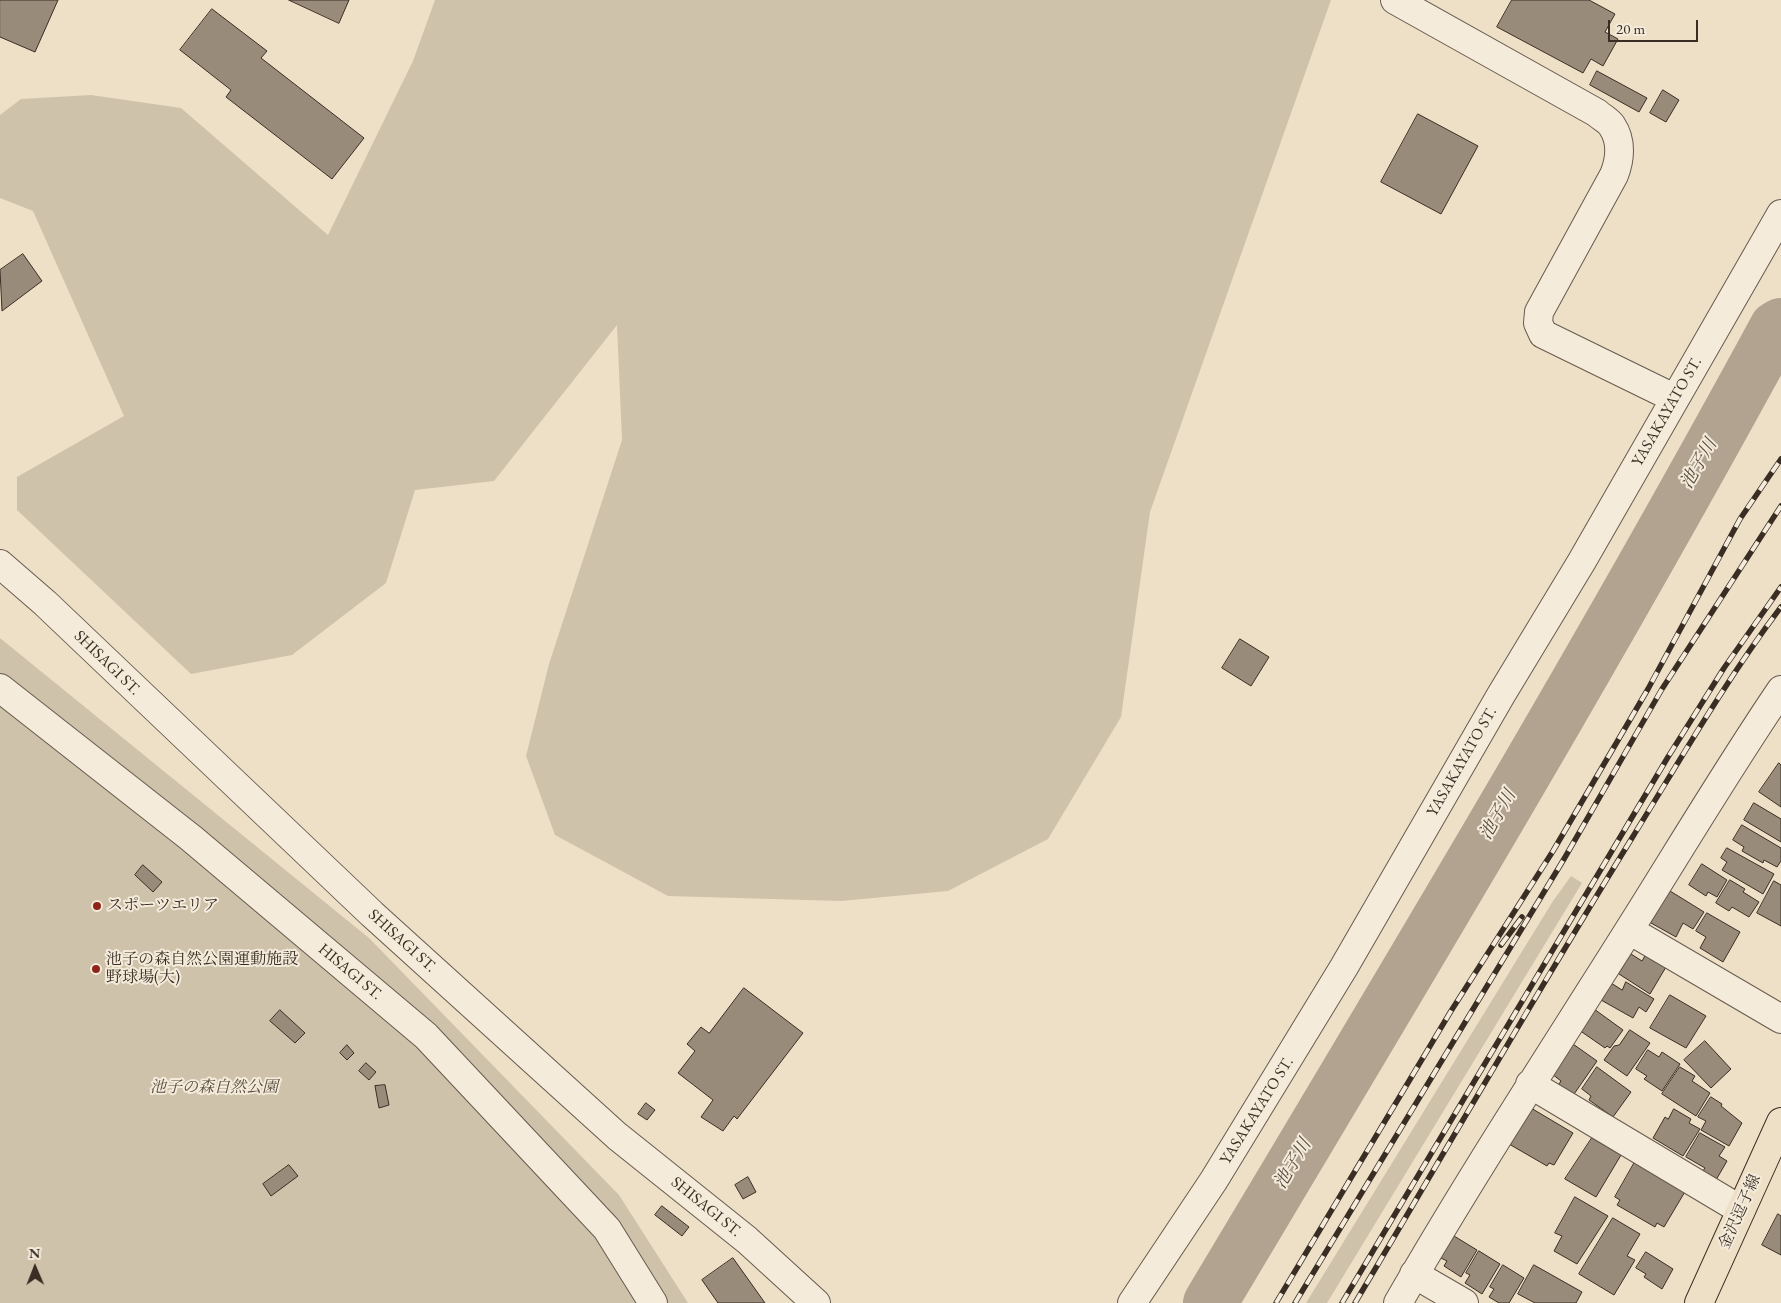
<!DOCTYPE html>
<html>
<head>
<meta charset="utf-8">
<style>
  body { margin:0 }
  #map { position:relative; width:1781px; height:1303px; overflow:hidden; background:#eee0c7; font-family:"EB Garamond",serif }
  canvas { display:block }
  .north { position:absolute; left:10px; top:1243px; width:50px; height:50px; -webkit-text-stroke:4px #f4ebdb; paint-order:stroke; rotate:359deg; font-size:14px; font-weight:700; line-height:20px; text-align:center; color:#3a2e24 }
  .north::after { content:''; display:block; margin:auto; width:18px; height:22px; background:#3a2e24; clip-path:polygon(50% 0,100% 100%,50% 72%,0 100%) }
  .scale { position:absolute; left:1608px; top:20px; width:90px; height:22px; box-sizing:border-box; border:2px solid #3a2e24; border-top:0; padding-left:6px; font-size:15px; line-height:18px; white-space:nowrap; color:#3a2e24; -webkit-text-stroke:4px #f4ebdb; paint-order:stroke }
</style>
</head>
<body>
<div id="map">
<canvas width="1781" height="1303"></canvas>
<div class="north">N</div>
<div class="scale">20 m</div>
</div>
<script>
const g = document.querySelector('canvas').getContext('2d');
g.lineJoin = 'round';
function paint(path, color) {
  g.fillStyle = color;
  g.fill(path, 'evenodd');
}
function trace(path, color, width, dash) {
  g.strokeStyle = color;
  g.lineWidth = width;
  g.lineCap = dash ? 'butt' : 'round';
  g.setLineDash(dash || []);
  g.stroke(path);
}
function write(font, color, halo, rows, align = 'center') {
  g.font = font + ' "EB Garamond","Noto Serif JP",serif';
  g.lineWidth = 4;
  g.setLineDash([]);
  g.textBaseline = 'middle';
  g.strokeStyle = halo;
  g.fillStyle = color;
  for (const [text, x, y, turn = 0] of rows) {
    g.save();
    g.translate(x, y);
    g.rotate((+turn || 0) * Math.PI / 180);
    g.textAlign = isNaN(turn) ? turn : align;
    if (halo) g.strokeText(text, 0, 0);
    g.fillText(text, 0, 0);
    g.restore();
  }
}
paint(new Path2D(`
  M 435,0 L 1331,0 L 1150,512 L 1121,717 L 1048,839 L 948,891 L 841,901 L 668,896 L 555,835 L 526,756 L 549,664 L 622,440 L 617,325 L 494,481 L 415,490 L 386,583 L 292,655 L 191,674 L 17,510 L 17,477 L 124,416 L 33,211 L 0,198 L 0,115 L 21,99 L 91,95 L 181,108 L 328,235 L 413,61 Z
  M 0,638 L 369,938 L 619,1195 L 688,1303 L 0,1303 Z
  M 1571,876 L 1582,883 L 1327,1303 L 1306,1303 L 1553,901 Z`), '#cfc2ab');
trace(new Path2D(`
  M 1210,1303 C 1403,980 1597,658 1776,328 L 1781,325`), '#b1a390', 54);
const building = new Path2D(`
  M 0,0 L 58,0 L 35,52 L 0,37 Z
  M 289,0 L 349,0 L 339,23 Z
  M 1512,0 L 1589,0 L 1615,14 L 1605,32 L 1618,39 L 1603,66 L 1591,59 L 1583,73 L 1497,27 Z
  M 212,9 L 267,51 L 261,58 L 364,138 L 332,179 L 226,97 L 231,90 L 180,50 Z
  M 1597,71 L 1647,98 L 1639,112 L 1590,85 Z
  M 1663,90 L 1679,100 L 1666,122 L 1650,113 Z
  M 1418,114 L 1478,146 L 1441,214 L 1381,182 Z
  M 23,254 L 42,281 L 2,311 L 0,270 Z
  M 1240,639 L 1269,657 L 1251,686 L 1222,668 Z
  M 1779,763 L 1781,765 L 1781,807 L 1759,792 Z
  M 1754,803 L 1781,819 L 1781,842 L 1744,820 Z
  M 1742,825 L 1781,848 L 1781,861 L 1777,867 L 1764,860 L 1763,863 L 1742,851 L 1744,847 L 1733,840 Z
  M 1727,848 L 1774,874 L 1763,894 L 1722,870 L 1727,862 L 1721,858 Z
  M 1702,864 L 1727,880 L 1717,897 L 1708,892 L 1706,896 L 1689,885 Z
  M 143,865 L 162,882 L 153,892 L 135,875 Z
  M 1730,880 L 1745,889 L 1743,892 L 1759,902 L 1749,917 L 1732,907 L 1729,911 L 1716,903 Z
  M 1774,881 L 1781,885 L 1781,926 L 1757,913 Z
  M 1670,891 L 1704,912 L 1693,929 L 1683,923 L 1676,937 L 1651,923 Z
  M 1707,913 L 1740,932 L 1723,962 L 1700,948 L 1706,937 L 1696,931 Z
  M 1631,954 L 1642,961 L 1646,954 L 1666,967 L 1650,994 L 1619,974 Z
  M 1626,982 L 1654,999 L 1646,1012 L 1639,1007 L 1633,1018 L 1601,1000 L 1611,983 L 1622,990 Z
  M 744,988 L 803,1033 L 737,1119 L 734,1116 L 723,1131 L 701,1117 L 713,1100 L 678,1073 L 695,1051 L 687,1044 L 701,1027 L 709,1033 Z
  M 1670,995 L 1706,1016 L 1686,1048 L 1650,1028 Z
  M 1594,1009 L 1623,1030 L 1610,1048 L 1607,1046 L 1605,1048 L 1579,1030 Z
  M 280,1010 L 305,1033 L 295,1043 L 270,1021 Z
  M 1630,1030 L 1650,1043 L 1627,1076 L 1604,1060 L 1614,1046 L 1619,1045 Z
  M 1705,1041 L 1731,1069 L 1711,1088 L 1684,1060 Z
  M 1573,1044 L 1597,1061 L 1572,1097 L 1557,1087 L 1561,1081 L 1552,1074 Z
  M 347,1045 L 354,1053 L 347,1060 L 340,1053 Z
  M 1648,1050 L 1659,1057 L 1662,1052 L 1680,1064 L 1662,1091 L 1644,1079 L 1647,1076 L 1636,1069 Z
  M 366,1063 L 376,1072 L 369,1080 L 359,1071 Z
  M 1597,1067 L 1631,1092 L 1613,1117 L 1589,1100 L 1591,1096 L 1582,1089 Z
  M 1680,1067 L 1695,1076 L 1692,1081 L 1710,1093 L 1696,1116 L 1662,1094 Z
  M 385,1085 L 389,1105 L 379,1108 L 375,1086 Z
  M 1711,1097 L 1722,1104 L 1721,1106 L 1742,1123 L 1729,1146 L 1701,1130 L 1706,1121 L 1698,1117 Z
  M 646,1103 L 655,1110 L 647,1120 L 638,1114 Z
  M 1531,1108 L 1573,1133 L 1554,1165 L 1549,1163 L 1547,1166 L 1509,1144 Z
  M 1674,1109 L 1691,1119 L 1689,1123 L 1700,1129 L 1683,1156 L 1653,1138 L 1665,1117 L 1668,1119 Z
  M 1700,1133 L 1725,1147 L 1719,1156 L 1727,1161 L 1716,1180 L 1702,1172 L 1705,1168 L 1686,1157 Z
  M 1592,1138 L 1621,1155 L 1596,1197 L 1565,1179 Z
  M 1636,1160 L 1686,1190 L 1664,1227 L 1657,1223 L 1655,1227 L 1617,1205 L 1620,1200 L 1615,1197 Z
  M 289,1165 L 298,1176 L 271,1196 L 263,1184 Z
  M 748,1177 L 756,1192 L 743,1199 L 735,1185 Z
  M 1575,1197 L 1608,1216 L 1577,1264 L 1554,1251 L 1562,1236 L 1555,1233 Z
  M 662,1206 L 689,1227 L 682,1236 L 655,1215 Z
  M 1778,1214 L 1781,1216 L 1781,1255 L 1762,1245 Z
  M 1613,1218 L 1640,1234 L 1627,1256 L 1635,1260 L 1614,1295 L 1579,1274 Z
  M 1454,1236 L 1477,1250 L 1461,1277 L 1444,1266 L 1447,1261 L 1441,1258 Z
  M 1479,1251 L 1500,1264 L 1482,1294 L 1465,1283 L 1470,1275 L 1466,1273 Z
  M 1646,1252 L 1673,1269 L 1662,1289 L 1644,1277 L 1646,1274 L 1636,1268 Z
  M 733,1258 L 765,1303 L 718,1303 L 702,1280 Z
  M 1503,1265 L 1524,1278 L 1509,1303 L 1499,1303 L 1489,1297 L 1494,1289 L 1490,1287 Z
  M 1534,1265 L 1582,1292 L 1576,1303 L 1535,1303 L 1518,1294 Z`);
paint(building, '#988b79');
trace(building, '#3a2e24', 1);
const minor = new Path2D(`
  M 1395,0 L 1597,113 C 1601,117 1609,121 1612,126 C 1622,141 1620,160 1614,175 L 1539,312 L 1538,323 L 1543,334 L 1674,398
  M 0,564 L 45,603 L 372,914 L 617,1136 L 747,1240 L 816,1303
  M 0,688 L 191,838 L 426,1036 L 607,1229 L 653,1303
  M 1629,930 L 1781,1019
  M 1530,1084 L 1741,1210
  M 1414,1274 L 1464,1303
  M 1132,1303 L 1214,1180 L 1344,967 L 1501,695 L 1582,561 L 1781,214
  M 1398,1303 C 1471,1176 1551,1054 1629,930 C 1680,849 1728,768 1781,690`);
const major = new Path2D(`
  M 1699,1303 L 1781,1122`);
trace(minor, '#675a4d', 30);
trace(major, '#3a2e24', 30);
trace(minor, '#f4ebdb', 28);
trace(major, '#eee0c7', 28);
const rail = new Path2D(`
  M 1501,945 L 1522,917
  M 1276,1303 L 1451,1011 L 1553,851 L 1648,689 L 1740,519 L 1781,459
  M 1295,1303 L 1564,859 L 1662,689 L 1781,506
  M 1342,1303 L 1668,757 L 1724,668 L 1781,587
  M 1355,1303 C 1447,1148 1537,992 1632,838 C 1680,760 1726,680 1781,607`);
trace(rail, '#3a2e24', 5.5);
trace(rail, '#f4ebdb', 4, [11]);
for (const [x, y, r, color] of [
  [97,906,5,"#8f2418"],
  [96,969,5,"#8f2418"]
]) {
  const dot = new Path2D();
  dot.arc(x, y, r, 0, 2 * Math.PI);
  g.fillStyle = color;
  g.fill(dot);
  trace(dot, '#f4ebdb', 2);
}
write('16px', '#3a2e24', '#f4ebdb', [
  ["YASAKAYATO ST.",1667,412,-60],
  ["SHISAGI ST.",107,663,44],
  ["YASAKAYATO ST.",1462,762,-60],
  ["SHISAGI ST.",402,941,42],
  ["HISAGI ST.",350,972,40],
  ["YASAKAYATO ST.",1257,1111,-58],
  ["SHISAGI ST.",706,1207,39],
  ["金沢逗子線",1740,1212,-66]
]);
write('16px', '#3a2e24', '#f4ebdb', [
  ["スポーツエリア",107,906],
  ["池子の森自然公園運動施設",106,960],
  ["野球場(大)",106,978]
], 'left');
write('italic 16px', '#584c3f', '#f4ebdb', [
  ["池子の森自然公園",214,1088]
]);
write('italic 18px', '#584b3f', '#f4ebdb', [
  ["池子川",1699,464,-60],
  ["池子川",1498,815,-60],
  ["池子川",1293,1164,-59]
]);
</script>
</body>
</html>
